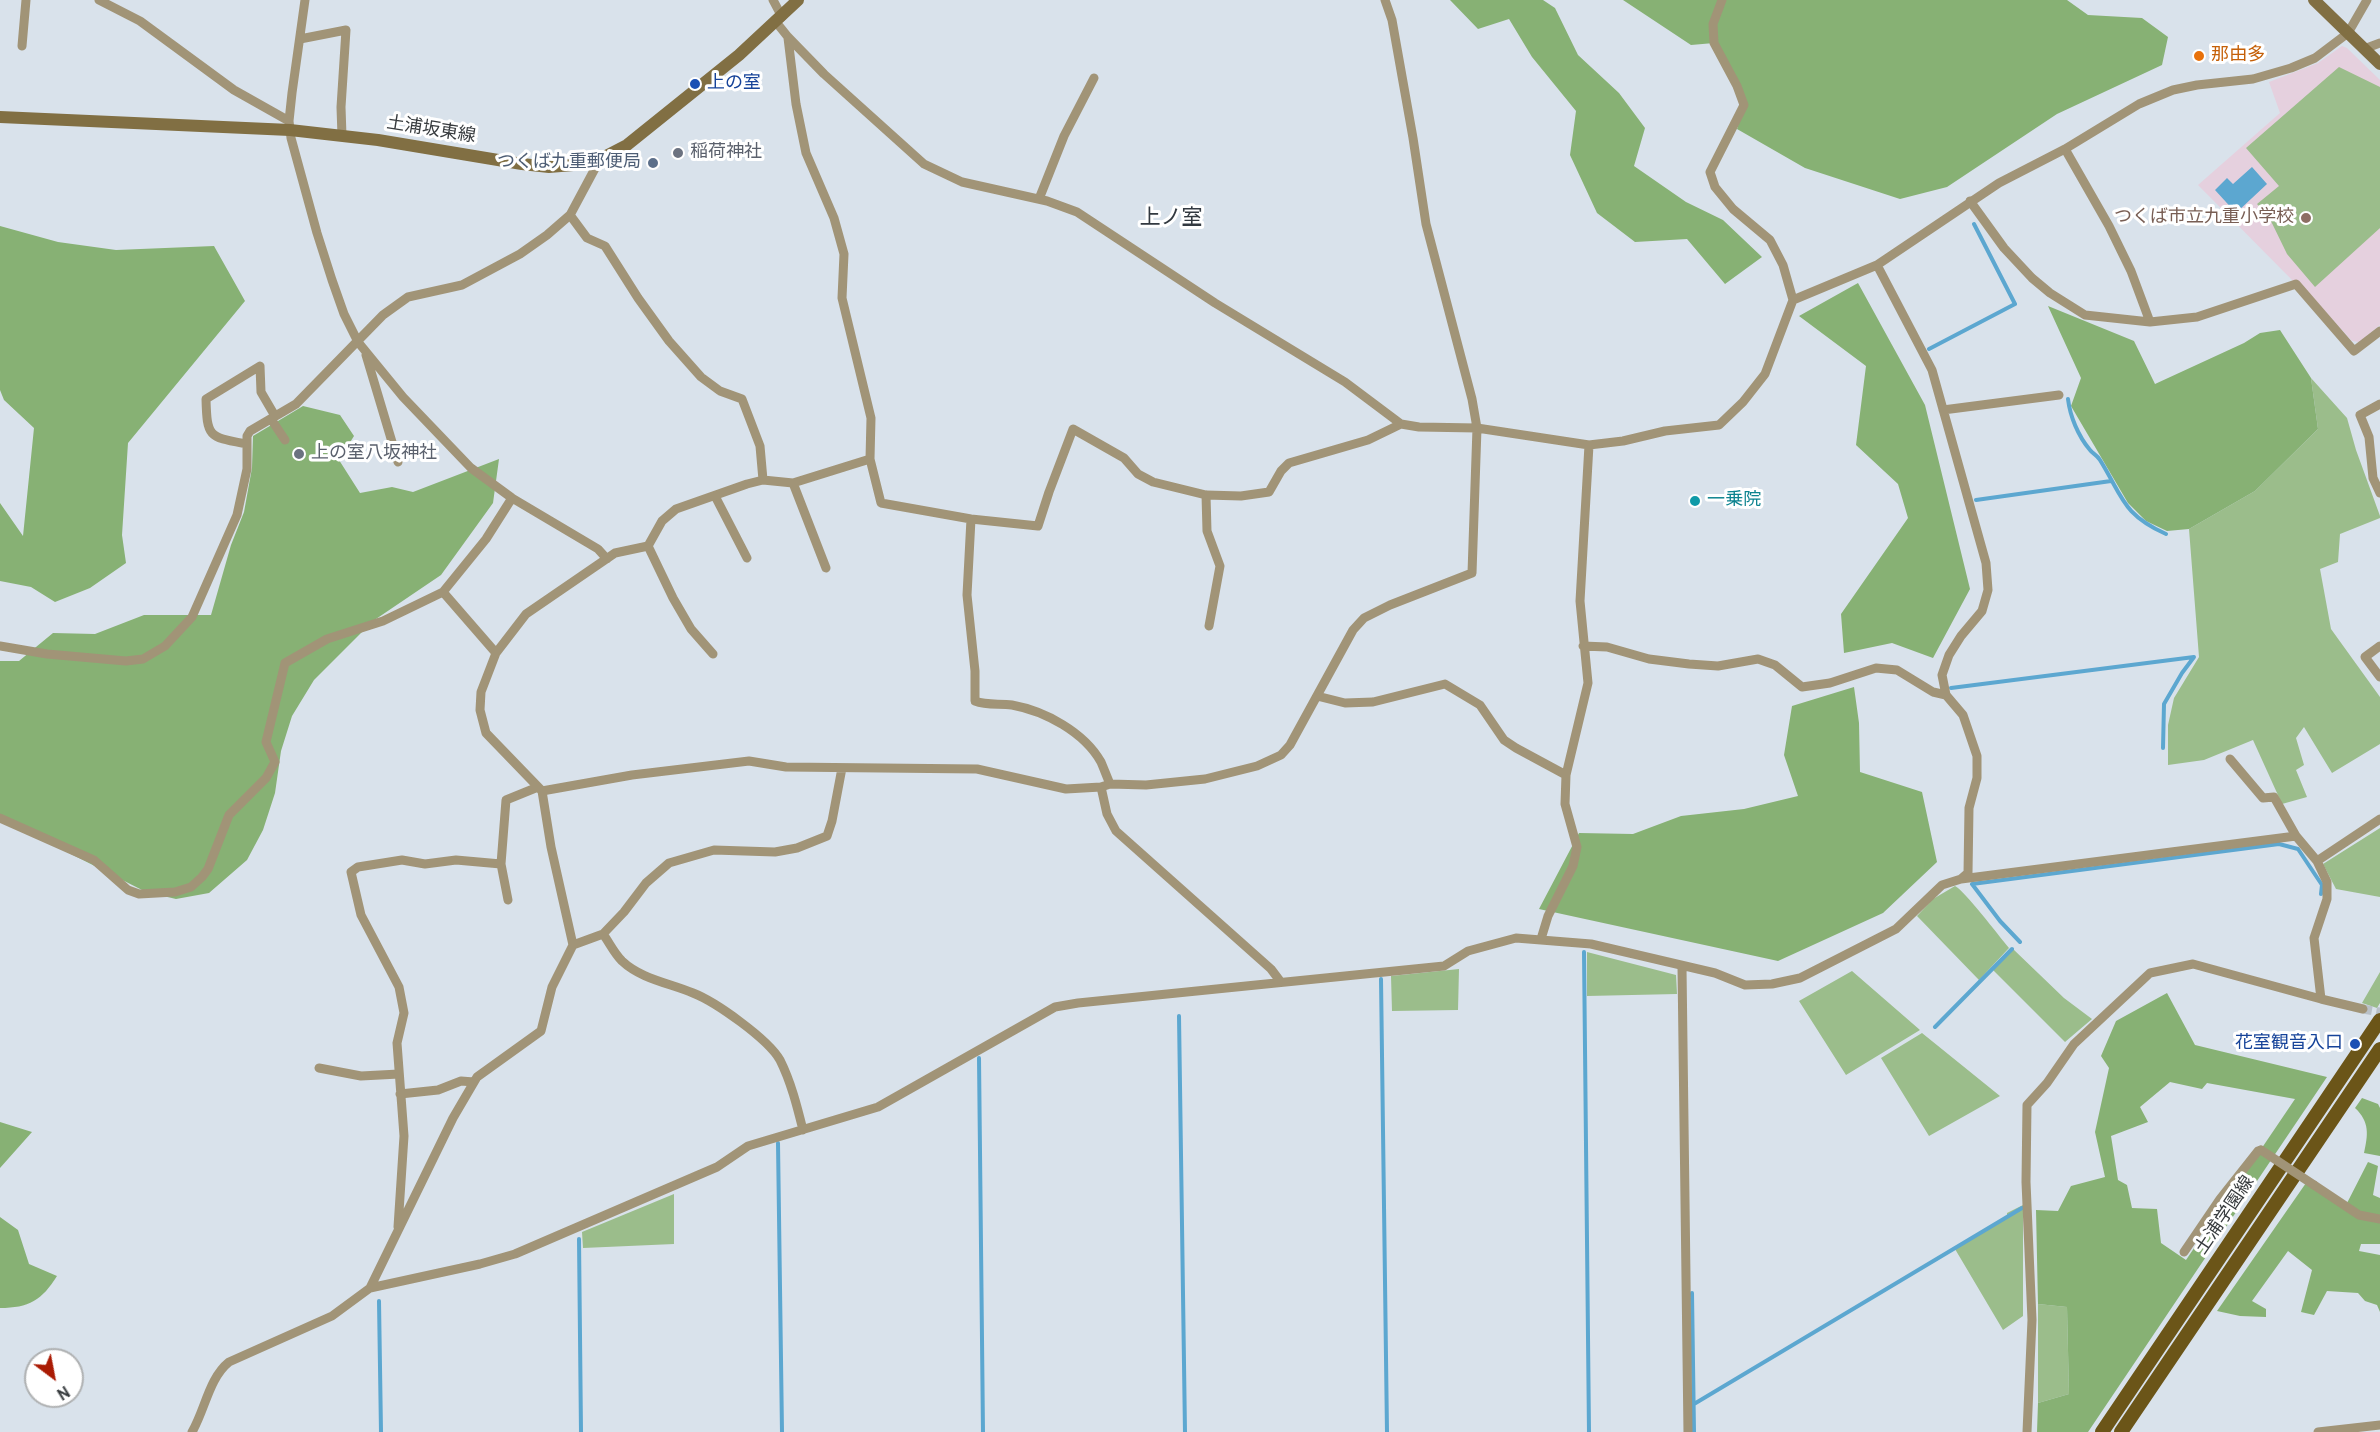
<!DOCTYPE html>
<html>
<head>
<meta charset="utf-8">
<style>
  body { margin:0 }
  #map { position:relative; width:2380px; height:1432px; overflow:hidden; background:#d9e2eb; font-family:Overpass,sans-serif }
  canvas { display:block }
  .north { position:absolute; left:24px; top:1348px; width:60px; height:60px; box-sizing:border-box; background:#fff; border:2px solid #afb1b2; border-radius:50%; rotate:148deg; font-size:16px; font-weight:700; line-height:24px; text-align:center; color:#373b3e }
  .north::after { content:''; display:block; margin:auto; width:21px; height:27px; background:#aa1b04; clip-path:polygon(50% 0,100% 100%,50% 72%,0 100%) }
</style>
</head>
<body>
<div id="map">
<canvas width="2380" height="1432"></canvas>
<div class="north">N</div>
</div>
<script>
const g = document.querySelector('canvas').getContext('2d');
g.lineJoin = 'round';
function paint(path, color) {
  g.fillStyle = color;
  g.fill(path, 'evenodd');
}
function trace(path, color, width, dash) {
  g.strokeStyle = color;
  g.lineWidth = width;
  g.lineCap = dash ? 'butt' : 'round';
  g.setLineDash(dash || []);
  g.stroke(path);
}
function write(font, color, halo, rows, align = 'center') {
  g.font = font + ' Overpass,"Noto Sans JP",sans-serif';
  g.lineWidth = 6;
  g.setLineDash([]);
  g.textBaseline = 'middle';
  g.strokeStyle = halo;
  g.fillStyle = color;
  for (const [text, x, y, turn = 0] of rows) {
    g.save();
    g.translate(x, y);
    g.rotate((+turn || 0) * Math.PI / 180);
    g.textAlign = isNaN(turn) ? turn : align;
    if (halo) g.strokeText(text, 0, 0);
    g.fillText(text, 0, 0);
    g.restore();
  }
}
paint(new Path2D(`
  M 2342,46 L 2347,48 L 2380,80 L 2380,325 L 2359,342 L 2352,341 L 2297,280 L 2293,281 L 2198,185 L 2280,113 L 2269,82 L 2318,63 Z`), '#e5d0de');
paint(new Path2D(`
  M 2339,67 L 2380,87 L 2380,228 L 2315,287 L 2287,254 L 2269,217 L 2257,204 L 2279,186 L 2246,148 Z
  M 2311,378 L 2347,418 L 2356,450 L 2380,516 L 2380,518 L 2340,534 L 2338,562 L 2320,569 L 2331,629 L 2380,697 L 2380,744 L 2332,773 L 2304,727 L 2296,738 L 2304,765 L 2296,770 L 2307,797 L 2282,804 L 2253,740 L 2204,760 L 2168,765 L 2168,725 L 2174,698 L 2199,657 L 2189,529 L 2255,491 L 2318,429 Z
  M 2380,828 L 2380,897 L 2336,889 L 2323,864 Z
  M 1955,886 C 1964,890 1999,936 2009,948 L 1979,980 L 1917,916 L 1933,899 Z
  M 2013,949 L 2064,998 L 2092,1019 L 2065,1042 L 1993,970 Z
  M 1587,952 L 1676,975 L 1677,994 L 1587,996 Z
  M 1459,969 L 1458,1010 L 1392,1011 L 1391,976 Z
  M 1852,971 L 1920,1030 L 1846,1075 L 1799,1001 Z
  M 2380,972 L 2380,1003 L 2377,1008 L 2362,1003 Z
  M 1922,1033 L 2000,1096 L 1929,1136 L 1881,1058 Z
  M 674,1194 L 674,1244 L 583,1248 L 582,1232 Z
  M 2023,1205 L 2023,1316 L 2003,1330 L 1955,1249 L 2007,1217 L 2007,1213 Z
  M 2038,1304 L 2067,1307 L 2069,1394 L 2038,1403 Z`), '#9bbd8b');
paint(new Path2D(`
  M 1450,0 L 1543,0 L 1555,8 L 1578,55 L 1619,93 L 1645,128 L 1634,166 L 1686,202 L 1723,220 L 1762,257 L 1725,284 L 1687,239 L 1635,242 L 1597,213 L 1570,155 L 1576,111 L 1532,57 L 1509,19 L 1478,29 Z
  M 1623,0 L 2067,0 L 2088,15 L 2142,18 L 2168,37 L 2162,65 L 2057,114 L 1947,187 L 1900,199 L 1805,168 L 1737,129 L 1744,105 L 1714,43 L 1691,45 Z
  M 0,226 L 58,242 L 116,250 L 214,246 L 245,301 L 128,443 L 122,535 L 126,563 L 90,588 L 55,602 L 31,587 L 0,581 L 0,503 L 23,536 L 34,428 L 4,400 L 0,390 Z
  M 1858,283 L 1925,405 L 1970,589 L 1933,658 L 1892,643 L 1844,653 L 1841,614 L 1908,518 L 1898,484 L 1856,445 L 1866,366 L 1799,316 Z
  M 2048,306 L 2134,341 L 2155,384 L 2244,343 L 2260,333 L 2280,330 L 2311,378 L 2318,429 L 2255,491 L 2189,529 L 2167,531 L 2146,521 L 2128,503 L 2071,406 L 2081,378 Z
  M 303,406 L 340,415 L 354,436 L 339,460 L 360,493 L 392,487 L 413,492 L 499,459 L 493,503 L 441,575 L 373,621 L 314,680 L 292,716 L 281,751 L 275,793 L 263,830 L 247,860 L 209,893 L 176,899 L 146,892 L 0,818 L 0,661 L 19,661 L 53,633 L 95,634 L 144,615 L 211,615 L 231,545 L 244,512 L 252,468 L 253,436 Z
  M 1854,687 L 1859,723 L 1860,772 L 1922,792 L 1937,862 L 1883,913 L 1778,961 L 1539,909 L 1579,833 L 1633,834 L 1681,816 L 1744,809 L 1798,796 L 1784,755 L 1792,706 Z
  M 2167,993 L 2195,1045 L 2327,1077 L 2088,1432 L 2037,1432 L 2038,1403 L 2069,1394 L 2067,1307 L 2038,1304 L 2036,1210 L 2058,1211 L 2071,1186 L 2105,1177 L 2095,1132 L 2109,1068 L 2101,1056 L 2116,1021 ZM 2170,1082 L 2202,1089 L 2207,1083 L 2295,1099 L 2186,1260 L 2161,1243 L 2157,1209 L 2132,1208 L 2127,1185 L 2118,1180 L 2111,1136 L 2148,1122 L 2140,1107 Z
  M 2362,1098 L 2378,1104 L 2380,1108 L 2380,1156 L 2364,1153 C 2368,1135 2370,1122 2355,1108 Z
  M 0,1122 L 32,1132 L 0,1168 Z
  M 2368,1162 L 2378,1166 L 2373,1195 L 2380,1198 L 2380,1244 L 2361,1244 L 2359,1251 L 2380,1255 L 2380,1312 L 2377,1305 L 2365,1301 L 2358,1293 L 2327,1291 L 2314,1315 L 2301,1312 L 2312,1270 L 2288,1251 L 2252,1301 L 2266,1309 L 2266,1317 L 2240,1316 L 2217,1311 L 2306,1183 L 2345,1207 Z
  M 0,1217 L 18,1230 L 29,1264 L 57,1276 C 42,1300 29,1308 0,1308 Z`), '#87b174');
paint(new Path2D(`
  M 2252,167 L 2267,184 L 2236,213 L 2215,190 L 2227,178 L 2233,184 Z`), '#5ca7d0');
trace(new Path2D(`
  M 1929,349 L 2015,304 L 1974,224
  M 2068,399 C 2070,416 2078,436 2090,450 C 2093,454 2097,455 2100,460 C 2123,497 2122,514 2166,534
  M 1976,500 L 2111,481
  M 1951,688 L 2194,657 L 2182,673 L 2164,704 L 2163,748
  M 2020,942 L 2000,921 L 1972,884 L 2279,844 L 2298,849 L 2322,885 L 2321,894
  M 1584,952 L 1589,1432
  M 1381,979 L 1387,1432
  M 1179,1016 L 1185,1432
  M 1935,1027 L 2012,949
  M 979,1058 L 983,1432
  M 778,1143 L 782,1432
  M 579,1239 L 581,1432
  M 1692,1293 L 1694,1432
  M 379,1301 L 381,1432
  M 1694,1404 L 2022,1208`), '#5ca7d0', 4);
trace(new Path2D(`
  M 2363,1009 L 2380,1012`), '#b9c1c8', 9, [9, 4.5]);
trace(new Path2D(`
  M 99,0 L 140,21 L 234,90 L 289,121
  M 305,0 L 292,93 L 289,121 L 291,138 L 317,233 L 332,280 L 344,314 L 358,342 L 403,397 L 471,468 L 512,498 L 598,549 L 607,559
  M 773,0 L 782,17
  M 1722,0 L 1713,24 L 1714,43 L 1737,86 L 1744,105 L 1710,172 L 1715,187 L 1733,209 L 1770,240 L 1783,265 L 1793,300
  M 776,22 L 788,37 L 824,74 L 924,164 L 962,182 L 1047,201 L 1077,212 L 1215,303 L 1345,382 L 1401,424 L 1419,427 L 1477,428 L 1589,445 L 1623,441 L 1665,431 L 1719,425 L 1743,402 L 1765,374 L 1793,300 L 1877,265 L 1999,183 L 2065,149 L 2139,104 L 2173,90 L 2197,85 L 2253,79 L 2291,68 L 2315,58 L 2348,33 L 2367,0
  M 788,38 L 796,104 L 806,153 L 834,218 L 844,254 L 842,298 L 871,418 L 870,459 L 881,503 L 971,519 L 1038,526 L 1049,492 L 1073,429 L 1124,458 L 1138,474 L 1153,482 L 1206,495 L 1241,496 L 1269,492 L 1281,471 L 1289,463 L 1368,440 L 1401,424
  M 300,39 L 346,30 L 341,107 L 342,136
  M 22,46 L 26,0
  M 2364,49 L 2380,43
  M 2065,149 L 2109,226 L 2131,271 L 2150,322
  M 1039,199 L 1064,136 L 1094,78
  M 1970,201 L 2004,248 L 2032,278 L 2050,293 L 2085,315 L 2150,322 L 2197,317 L 2296,284 L 2354,351 L 2380,331
  M 570,215 L 587,238 L 605,246 L 638,298 L 669,341 L 701,377 L 720,391 L 742,399 L 760,446 L 763,480
  M 1877,265 L 1932,370 L 1986,563 L 1988,590 L 1982,611 L 1961,636 L 1949,655 L 1942,675 L 1946,695 L 1963,715 L 1977,756 L 1977,778 L 1969,808 L 1968,873 L 1961,879
  M 366,355 L 398,462
  M 2380,404 L 2360,415 L 2369,437 L 2373,478 L 2380,493
  M 1943,410 L 2059,395
  M 271,419 L 285,440
  M 247,444 C 209,437 207,438 206,399 L 260,366 L 261,392 L 275,416
  M 793,483 L 826,568
  M 1206,495 L 1207,531 L 1220,566 L 1209,626
  M 715,496 L 747,558
  M 971,519 L 967,595 L 975,671 L 975,701 C 987,706 1000,703 1012,705 C 1045,711 1084,732 1101,762 C 1104,769 1107,777 1110,784
  M 648,546 L 673,598 L 691,629 L 713,654
  M 443,592 L 486,539 L 512,498
  M 0,646 L 47,654 L 126,661 L 143,659 L 165,646 L 192,617 L 237,515 L 247,469 L 247,436 L 250,431 L 296,404 L 383,315 L 408,297 L 462,285 L 520,254 L 547,235 L 570,215 L 600,159
  M 1583,646 L 1607,647 L 1649,659 L 1689,664 L 1718,666 L 1758,659 L 1775,665 L 1802,687 L 1830,683 L 1876,668 L 1897,670 L 1933,692 L 1946,695
  M 2380,646 L 2365,657 L 2380,677
  M 1317,696 L 1345,703 L 1373,702 L 1445,684 L 1480,705 L 1504,740 L 1516,748 L 1566,775
  M 2230,759 L 2263,798 L 2274,797 L 2296,836 L 2317,861 L 2327,882 L 2327,899 L 2314,938 L 2321,999
  M 1101,787 L 1107,814 L 1116,831 L 1271,969 L 1280,981
  M 542,791 L 632,775 L 749,761 L 786,767 L 977,769 L 1066,789 L 1101,787 L 1110,784 L 1146,785 L 1205,779 L 1257,766 L 1281,755 L 1290,745 L 1353,630 L 1364,618 L 1390,605 L 1472,573 L 1477,428 L 1472,399 L 1426,224 L 1413,138 L 1392,20 L 1385,0
  M 0,818 L 94,860 L 128,890 L 139,894 L 175,892 L 191,887 L 202,877 L 208,869 L 229,815 L 266,778 L 275,762 L 266,742 L 285,663 L 327,639 L 383,621 L 443,592 L 496,653
  M 2317,861 L 2380,819
  M 501,864 L 508,900
  M 603,934 L 624,912 L 646,883 L 669,863 L 714,850 L 775,852 L 797,848 L 827,836 L 832,821 L 842,768
  M 1541,939 L 1548,916 L 1573,866 L 1577,847 L 1565,804 L 1566,775 L 1588,683 L 1580,601 L 1589,445
  M 573,945 L 603,934 C 609,942 614,953 622,961 C 641,979 669,983 693,993 C 716,1002 768,1039 780,1060 C 791,1082 797,1106 803,1130
  M 1682,967 L 1688,1432
  M 319,1068 L 361,1076 L 399,1074
  M 400,1094 L 438,1090 L 461,1081 L 474,1082
  M 2314,1185 L 2359,1215 L 2380,1219
  M 398,1227 L 404,1136 L 397,1043 L 404,1013 L 399,987 L 361,915 L 351,872 L 358,867 L 402,860 L 425,864 L 456,860 L 501,864 L 506,800 L 538,787
  M 2184,1252 L 2220,1199 L 2258,1151 L 2261,1150
  M 370,1288 L 453,1118 L 477,1077 L 541,1031 L 552,987 L 573,945 L 551,847 L 542,791 L 486,733 L 480,710 L 481,692 L 496,653 L 526,614 L 615,553 L 648,546 L 662,521 L 676,509 L 747,484 L 763,480 L 793,483 L 870,459
  M 192,1432 C 205,1410 209,1378 229,1362 L 332,1316 L 370,1288 L 480,1264 L 515,1254 L 717,1167 L 748,1146 L 878,1107 L 1055,1007 L 1078,1003 L 1444,966 L 1468,951 L 1516,938 L 1591,944 L 1715,973 L 1745,985 L 1772,984 L 1800,978 L 1896,929 L 1942,885 L 1961,879 L 2296,836
  M 2027,1432 L 2032,1320 L 2026,1182 L 2027,1105 L 2047,1083 L 2074,1044 L 2150,973 L 2193,964 L 2321,999 L 2363,1009
  M 2318,1432 L 2380,1425`), '#a19477', 9);
trace(new Path2D(`
  M 2314,0 L 2380,64
  M 0,117 L 290,130 L 378,140 L 522,164 L 549,167 L 573,165 L 600,159 L 627,145 L 739,55 L 798,0`), '#816f43', 12);
trace(new Path2D(`
  M 2102,1432 L 2380,1020
  M 2121,1432 L 2380,1049`), '#6b5518', 14);
trace(new Path2D(`
  M 2261,1150 L 2314,1185`), '#a19477', 9);
for (const [x, y, r, color] of [
  [2199,56,6,"#e8710a"],
  [695,84,6,"#1a4fb4"],
  [678,153,6,"#6b7280"],
  [653,163,6,"#5c6f8a"],
  [2306,218,6,"#8d6e63"],
  [299,454,6,"#6b7280"],
  [1695,501,6,"#0f9aa8"],
  [2355,1044,6,"#1a4fb4"]
]) {
  const dot = new Path2D();
  dot.arc(x, y, r, 0, 2 * Math.PI);
  g.fillStyle = color;
  g.fill(dot);
  trace(dot, '#fff', 2);
}
write('18px', '#c56008', '#fff', [
  ["那由多",2211,56]
], 'left');
write('18px', '#164399', '#fff', [
  ["上の室",707,84],
  ["花室観音入口",2343,1044,"right"]
], 'left');
write('18px', '#373b3e', '#fff', [
  ["土浦坂東線",431,131,9],
  ["土浦学園線",2226,1216,-56]
]);
write('18px', '#5b616d', '#fff', [
  ["稲荷神社",690,153],
  ["上の室八坂神社",311,454]
], 'left');
write('18px', '#4e5e75', '#fff', [
  ["つくば九重郵便局",641,163]
], 'right');
write('18px', '#785e54', '#fff', [
  ["つくば市立九重小学校",2294,218]
], 'right');
write('18px', '#0d838f', '#fff', [
  ["一乗院",1707,501]
], 'left');
write('21px', '#323940', '#fff', [
  ["上ノ室",1171,220]
]);
</script>
</body>
</html>
